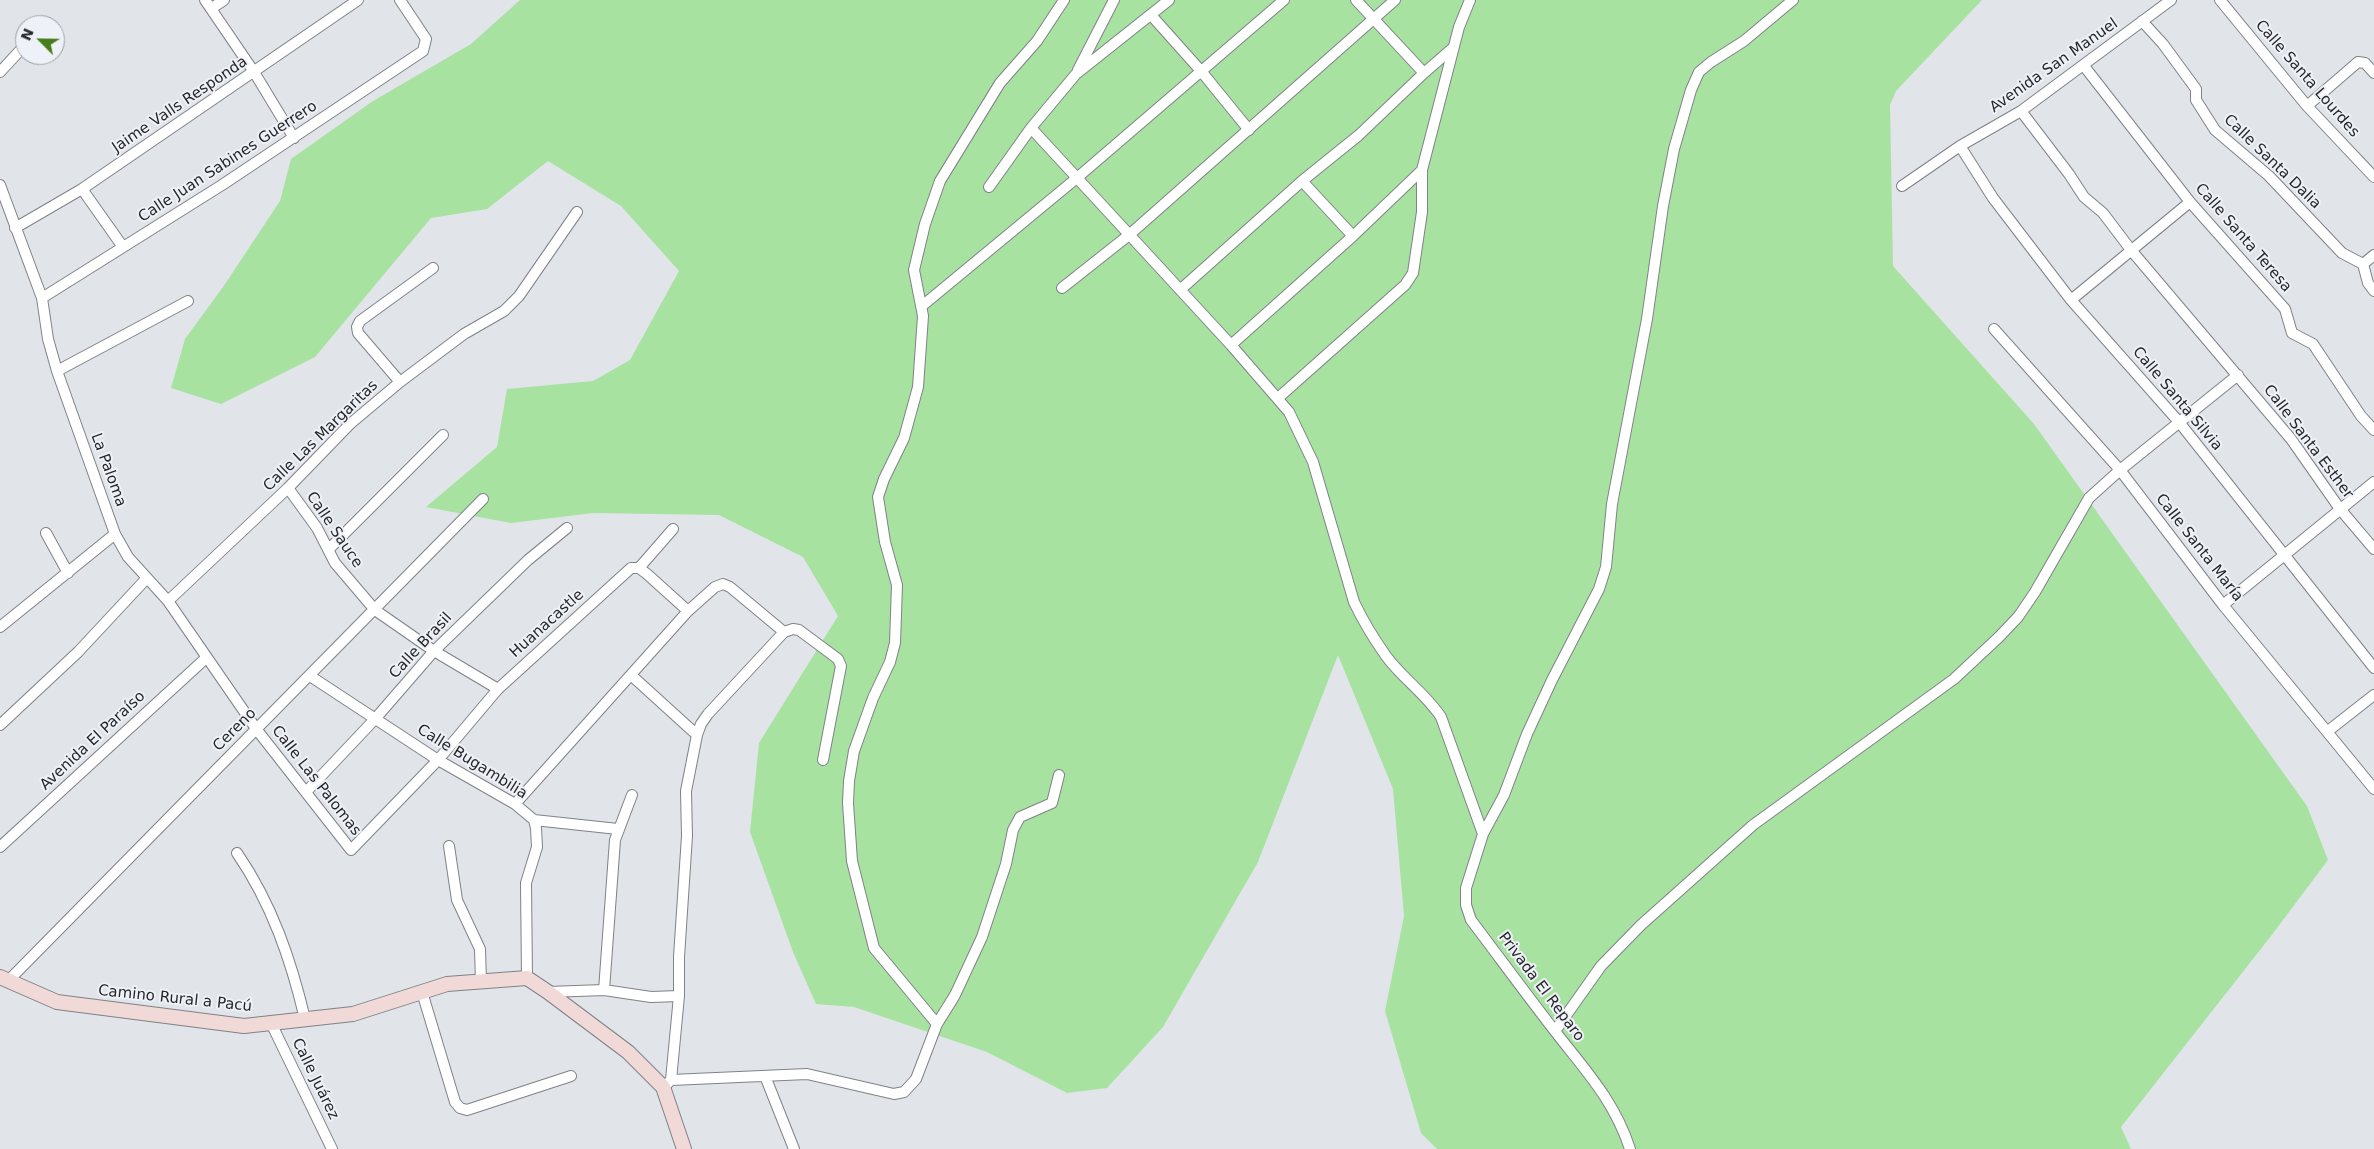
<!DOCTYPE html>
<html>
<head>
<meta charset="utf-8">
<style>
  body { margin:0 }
  #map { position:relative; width:2374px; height:1149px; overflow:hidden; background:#e1e4e9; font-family:"DejaVu Sans",sans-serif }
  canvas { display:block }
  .north { position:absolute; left:15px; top:15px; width:50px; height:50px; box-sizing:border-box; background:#eef1f7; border:1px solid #9ea0a5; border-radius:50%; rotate:293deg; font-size:14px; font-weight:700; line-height:20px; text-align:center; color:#262729 }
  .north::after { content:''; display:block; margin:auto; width:18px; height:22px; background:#457e18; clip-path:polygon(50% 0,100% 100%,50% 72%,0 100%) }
</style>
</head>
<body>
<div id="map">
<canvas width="2374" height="1149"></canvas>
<div class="north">N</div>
</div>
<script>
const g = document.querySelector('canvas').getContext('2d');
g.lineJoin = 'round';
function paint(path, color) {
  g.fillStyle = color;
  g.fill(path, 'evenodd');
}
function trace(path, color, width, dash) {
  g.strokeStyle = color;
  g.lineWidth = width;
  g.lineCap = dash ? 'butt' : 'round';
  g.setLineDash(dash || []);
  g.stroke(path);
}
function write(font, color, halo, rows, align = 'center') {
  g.font = font + ' "DejaVu Sans",sans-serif';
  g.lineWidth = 4;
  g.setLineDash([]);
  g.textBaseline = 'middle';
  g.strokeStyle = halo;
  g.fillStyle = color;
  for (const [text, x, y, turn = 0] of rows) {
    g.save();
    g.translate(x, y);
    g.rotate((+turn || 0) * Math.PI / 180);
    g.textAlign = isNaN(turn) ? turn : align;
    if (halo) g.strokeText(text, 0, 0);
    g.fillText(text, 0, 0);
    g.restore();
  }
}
paint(new Path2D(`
  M 520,0 L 1982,0 L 1896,91 L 1890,105 L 1893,266 L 2034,424 L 2307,806 L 2328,860 L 2271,936 L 2121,1127 L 2131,1149 L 1437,1149 L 1421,1133 L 1385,1011 L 1404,916 L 1393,789 L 1338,655 L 1258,862 L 1163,1027 L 1107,1088 L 1067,1093 L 987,1052 L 854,1007 L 816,1004 L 793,952 L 750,832 L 759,743 L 838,616 L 803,557 L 719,515 L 593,513 L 511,523 L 426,507 L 497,447 L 507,389 L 593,381 L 630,360 L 679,271 L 621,206 L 548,161 L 487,209 L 431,218 L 315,357 L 221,404 L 171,388 L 185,339 L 223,287 L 280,201 L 291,159 L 373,101 L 471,44 Z`), '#a8e2a1');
const street = new Path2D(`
  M 205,0 L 254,72 L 294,138
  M 1356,0 L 1424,73
  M 2220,0 L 2307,106 L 2374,177
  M 212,8 L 224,0
  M 1151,15 L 1201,71 L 1249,130
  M 2142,21 L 2163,44 L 2196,89 L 2196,100 L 2215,130 L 2269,176 L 2342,253 L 2363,264 L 2368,283 L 2374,291
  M 2084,66 L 2190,202 L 2285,309 L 2292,333 L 2313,344 L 2361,416 L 2374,430
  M 1078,70 L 1114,0
  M 0,72 L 25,45
  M 2307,106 L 2358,62 L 2365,63 L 2374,73
  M 2021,111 L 2069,174 L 2084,197 L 2103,213 L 2131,250 L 2291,439 L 2340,509 L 2374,549
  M 1031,128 L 1231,345 L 1289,412 L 1313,462 L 1354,602 C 1363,621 1374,639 1386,656 C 1402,678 1426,694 1441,717 L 1483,834
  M 1960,146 L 1993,198 L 2071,300 L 2179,422 L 2374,668
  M 1302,181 L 1353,236
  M 0,185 L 42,298 L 48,339 L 57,371 L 115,534 L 128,557 L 168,601 L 257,730 L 351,850 L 438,760 L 498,689 L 631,568 L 639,568 L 647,574 L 688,611
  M 1902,186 L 1960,146 L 2021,111 L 2171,0
  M 989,187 L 1031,128 L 1076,74 L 1169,0
  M 82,189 L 123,247
  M 15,228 L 82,189 L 358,0
  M 2363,264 L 2374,255
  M 1062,288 L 1129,235 L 1395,0
  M 1180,290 L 1302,181 L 1359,135 L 1424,73 L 1454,47
  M 42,298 L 222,185 L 423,51 L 426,39 L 400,0
  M 2071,300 L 2190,202
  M 922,306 L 1078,177 L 1284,0
  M 1994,329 L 2120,470 L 2223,605 L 2374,789
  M 1231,345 L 1353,236 L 1422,170
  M 57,371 L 188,301
  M 400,382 L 358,333 L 357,327 L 360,321 L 433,268
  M 1278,398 L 1405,285 L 1413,273 L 1422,212 L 1422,170 L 1459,27 L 1470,0
  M 288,488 L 317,528 L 335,563 L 375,610 L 434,651 L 498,689
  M 46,533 L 68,573
  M 329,549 L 443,435
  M 639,568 L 673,529
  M 168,601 L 288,488 L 350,424 L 400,382 L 464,334 L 504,311 L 519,296 L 577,212
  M 2223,605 L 2374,482
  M 0,627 L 115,534
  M 631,675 L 697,735
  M 310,676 L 438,760 L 515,804 L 534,820 L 536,828 L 537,847 L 526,883 L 527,978
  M 0,725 L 78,652 L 147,578
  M 2328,731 L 2374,695
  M 306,792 L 375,719 L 434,651 L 528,560 L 567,528
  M 515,804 L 688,611 L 715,587 L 723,584 L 730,587 L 784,632
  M 534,820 L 618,829
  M 449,846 L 457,900 L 480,949 L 481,982
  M 0,847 L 206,658
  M 237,853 C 272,904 291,960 305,1019
  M 8,981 L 483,499
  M 604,990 L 615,840 L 632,795
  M 422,992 L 455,1102 L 460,1108 L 467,1110 L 571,1076
  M 548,992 L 604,990 L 651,997 L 679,996
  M 271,1023 L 332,1149
  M 937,1024 L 874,948 L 852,861 L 848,803 L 849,781 L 854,751 L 873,698 L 890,662 L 895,643 L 897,585 L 885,542 L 878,497 L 884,479 L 904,438 L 918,387 L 923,316 L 914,270 L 925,224 L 940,181 L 1000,83 L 1037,41 L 1064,0
  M 1555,1031 L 1601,966 L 1641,925 L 1753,825 L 1954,679 L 1999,637 L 2018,617 L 2035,592 L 2089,498 L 2120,470 L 2238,375
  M 765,1076 L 794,1149
  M 671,1080 L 679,996 L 679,957 L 687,836 L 686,791 L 697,735 L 701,724 L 708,714 L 784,632 L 793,629 L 799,630 L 838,659 L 841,666 L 823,760
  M 667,1084 L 671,1080 L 807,1074 L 894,1094 L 904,1092 L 916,1079 L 937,1024 L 955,995 L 982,937 L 1006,864 L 1013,830 L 1020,817 L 1052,803 L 1059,775
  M 1630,1149 C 1614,1100 1585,1070 1554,1030 C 1526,994 1499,957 1471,920 L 1466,905 L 1466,888 L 1483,834 L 1504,795 L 1527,734 L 1552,680 L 1599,589 L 1606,567 L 1612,504 L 1647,319 L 1663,206 L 1674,149 L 1691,90 L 1699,72 L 1711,62 L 1744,41 L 1793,0`);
const secondary = new Path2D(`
  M 0,977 L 57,1002 L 244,1026 L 353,1014 L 447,984 L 527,978 L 548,992 L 628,1052 L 663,1087 L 684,1149`);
trace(street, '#7f8287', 12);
trace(secondary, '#7f8287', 16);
trace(street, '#fff', 10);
trace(secondary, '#f1d9d8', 14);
write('15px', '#262729', '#eef1f7', [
  ["Avenida San Manuel",2054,66,-35],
  ["Calle Santa Lourdes",2307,79,49],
  ["Jaime Valls Responda",180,105,-34],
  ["Calle Juan Sabines Guerrero",228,162,-33],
  ["Calle Santa Dalia",2272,162,44],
  ["Calle Santa Teresa",2243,238,49],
  ["Calle Santa Silvia",2177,399,50],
  ["Calle Las Margaritas",321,436,-44],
  ["Calle Santa Esther",2308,442,53],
  ["La Paloma",108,470,70],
  ["Calle Sauce",334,530,56],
  ["Calle Santa María",2199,548,52],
  ["Huanacastle",547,624,-42],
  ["Calle Brasil",421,646,-47],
  ["Cereno",235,730,-45],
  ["Avenida El Paraíso",93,741,-43],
  ["Calle Bugambilia",472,762,32],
  ["Calle Las Palomas",316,781,52],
  ["Privada El Reparo",1541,987,53],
  ["Camino Rural a Pacú",175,999,6],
  ["Calle Juárez",315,1079,64]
]);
</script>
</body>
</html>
